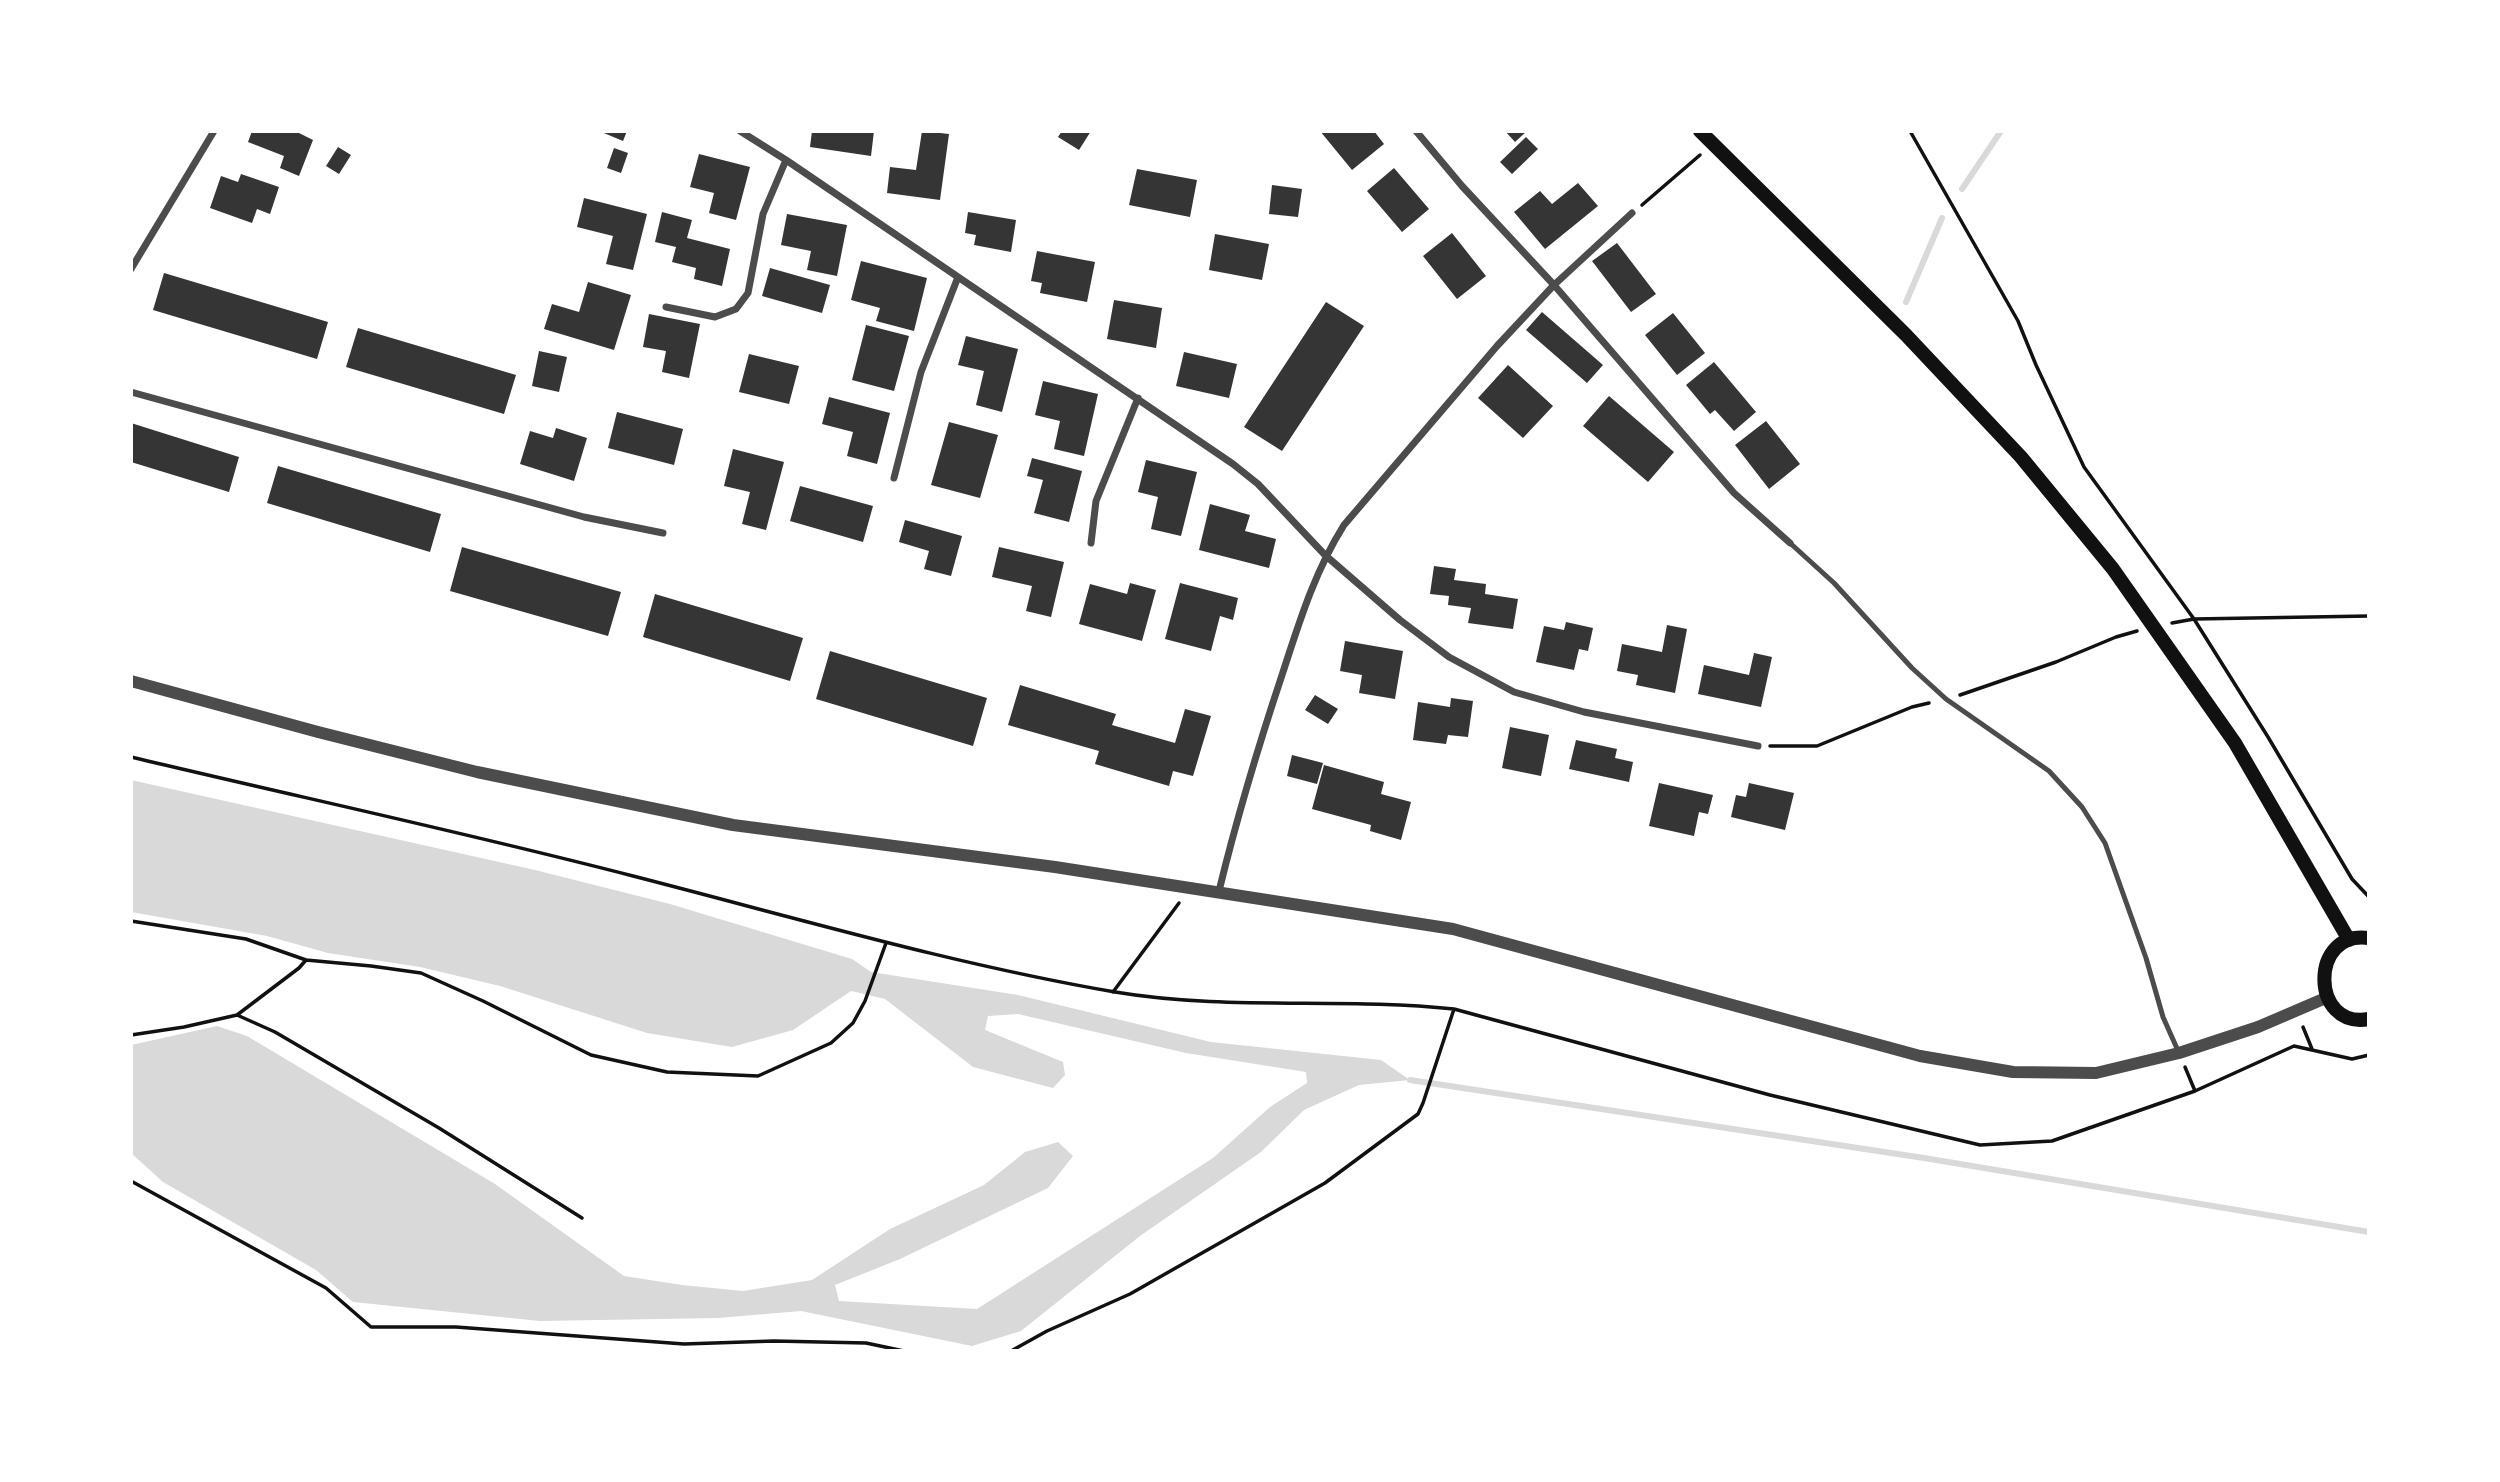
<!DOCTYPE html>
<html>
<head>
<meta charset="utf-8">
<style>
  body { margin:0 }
  #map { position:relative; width:2500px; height:1482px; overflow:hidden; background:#fff; font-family:"Zilla Slab",serif }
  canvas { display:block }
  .frame { position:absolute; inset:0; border:133px solid #fff; pointer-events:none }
</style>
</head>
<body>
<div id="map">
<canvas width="2500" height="1482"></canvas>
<div class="frame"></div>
</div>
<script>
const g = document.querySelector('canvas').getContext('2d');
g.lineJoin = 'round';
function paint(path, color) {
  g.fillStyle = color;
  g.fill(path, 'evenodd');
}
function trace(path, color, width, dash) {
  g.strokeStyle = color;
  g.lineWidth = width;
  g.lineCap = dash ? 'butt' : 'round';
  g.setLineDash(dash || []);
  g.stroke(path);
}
paint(new Path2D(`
  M 131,780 L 535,870 L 670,904 L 852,959 L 871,972 L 1018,995 L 1211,1042 L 1381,1060 L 1410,1080 L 1359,1085 L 1304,1110 L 1261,1152 L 1140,1236 L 1021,1331 L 972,1346 L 801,1311 L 718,1318 L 540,1321 L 353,1302 L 316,1270 L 163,1182 L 131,1153 L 131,1045 L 217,1026 L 247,1036 L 495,1184 L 624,1276 L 682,1285 L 743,1291 L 812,1280 L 890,1229 L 984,1185 L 1025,1152 L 1058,1142 L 1073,1156 L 1048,1188 L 900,1259 L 835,1285 L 839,1301 L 977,1309 L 1213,1158 L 1270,1107 L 1307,1083 L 1306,1072 L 1186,1053 L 1018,1014 L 988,1016 L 985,1030 L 1063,1062 L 1065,1075 L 1053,1088 L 973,1067 L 885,999 L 851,991 L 793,1030 L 732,1047 L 647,1033 L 500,986 L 420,967 L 328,953 L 267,936 L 131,912 Z`), '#d9d9d9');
trace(new Path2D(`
  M 1962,189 L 2001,131
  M 1906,302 L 1942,218
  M 1410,1080 L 1924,1158 L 2369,1232`), '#d9d9d9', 6);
paint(new Path2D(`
  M 252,131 L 295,131 L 313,140 L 299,176 L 280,168 L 284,156 L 248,142 Z
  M 599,131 L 627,131 L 623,141 Z
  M 812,131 L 874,131 L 871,156 L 810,147 Z
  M 922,131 L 949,134 L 940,200 L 887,193 L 890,167 L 916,170 Z
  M 1062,131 L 1091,131 L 1079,150 L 1058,137 Z
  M 1320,131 L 1374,131 L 1384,144 L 1352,170 Z
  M 1505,131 L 1527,131 L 1515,142 Z
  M 1526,137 L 1538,149 L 1512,174 L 1500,162 Z
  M 338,147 L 351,155 L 339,174 L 326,166 Z
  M 614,148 L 628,153 L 621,173 L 607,168 Z
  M 699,154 L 750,167 L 736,220 L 709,213 L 714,193 L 690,187 Z
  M 1394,168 L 1429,209 L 1402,232 L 1367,191 Z
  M 1137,169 L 1197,180 L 1190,217 L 1129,205 Z
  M 241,174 L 279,187 L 270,214 L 257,209 L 252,223 L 210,208 L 221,176 L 238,182 Z
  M 1578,183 L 1598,206 L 1545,249 L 1514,212 L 1540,191 L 1552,204 Z
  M 1272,185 L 1302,189 L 1298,217 L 1269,214 Z
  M 584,198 L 647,214 L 633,270 L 606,264 L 613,236 L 577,227 Z
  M 662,212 L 692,220 L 687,238 L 730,249 L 722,286 L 694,279 L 696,268 L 672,262 L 676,247 L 655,242 Z
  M 968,212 L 1016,220 L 1011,252 L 974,245 L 976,235 L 965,233 Z
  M 787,214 L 847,225 L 837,276 L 807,270 L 811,251 L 781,245 Z
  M 1452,233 L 1486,276 L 1457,299 L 1423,256 Z
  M 1215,234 L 1269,244 L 1262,280 L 1209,270 Z
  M 1617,243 L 1656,294 L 1631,312 L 1592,261 Z
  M 1037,251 L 1095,262 L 1087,302 L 1040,293 L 1042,283 L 1031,281 Z
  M 861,261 L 927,278 L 914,331 L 876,321 L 880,308 L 851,300 Z
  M 770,268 L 830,285 L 822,313 L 762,296 Z
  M 164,273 L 328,322 L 317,359 L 153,310 Z
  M 588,282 L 631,295 L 614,350 L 544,329 L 552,304 L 579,312 Z
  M 1114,300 L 1162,308 L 1156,348 L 1107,339 Z
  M 1326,302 L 1364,326 L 1282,451 L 1244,427 Z
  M 1542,312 L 1603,365 L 1587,383 L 1526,330 Z
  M 1673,313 L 1705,353 L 1677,375 L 1645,335 Z
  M 649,314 L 700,324 L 689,378 L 662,372 L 666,351 L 643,347 Z
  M 866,325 L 909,336 L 894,391 L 852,380 Z
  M 358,328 L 516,375 L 504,414 L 346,367 Z
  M 966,336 L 1018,349 L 1002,412 L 976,405 L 984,371 L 958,365 Z
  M 539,351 L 567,357 L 559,392 L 532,386 Z
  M 1184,352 L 1237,364 L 1229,398 L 1176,386 Z
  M 749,354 L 799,366 L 789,404 L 739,392 Z
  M 1714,362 L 1756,412 L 1734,431 L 1715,410 L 1710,414 L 1686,385 Z
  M 1508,365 L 1553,406 L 1523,438 L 1478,398 Z
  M 1043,381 L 1098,394 L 1084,456 L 1054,449 L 1060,421 L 1035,415 Z
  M 1609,396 L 1674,452 L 1648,482 L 1583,426 Z
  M 829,397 L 890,413 L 877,464 L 847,456 L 853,432 L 822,424 Z
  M 617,412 L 683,429 L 674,465 L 608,448 Z
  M 1766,421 L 1800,464 L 1769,489 L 1735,445 Z
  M 949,422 L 998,435 L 980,498 L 931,485 Z
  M 131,423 L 239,457 L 229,492 L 131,462 Z
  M 556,428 L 587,438 L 574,481 L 520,464 L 530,431 L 553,438 Z
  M 733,449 L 784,462 L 766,530 L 742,524 L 750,492 L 724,486 Z
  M 1032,458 L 1082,471 L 1069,522 L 1034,513 L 1043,480 L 1027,476 Z
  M 1146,460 L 1197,472 L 1181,536 L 1151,529 L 1158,497 L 1138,492 Z
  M 278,466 L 441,514 L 430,552 L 267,503 Z
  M 800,486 L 873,506 L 863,542 L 790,521 Z
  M 1210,504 L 1250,515 L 1245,531 L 1276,539 L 1269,568 L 1199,550 Z
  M 905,520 L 962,536 L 951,576 L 924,569 L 929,551 L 899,542 Z
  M 462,547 L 621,592 L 608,636 L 450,591 Z
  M 999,547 L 1064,562 L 1051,617 L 1026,611 L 1032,586 L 992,577 Z
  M 1434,566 L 1456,569 L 1454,580 L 1486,584 L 1485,594 L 1518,599 L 1513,629 L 1468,623 L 1471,608 L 1448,605 L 1449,596 L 1430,594 Z
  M 1130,583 L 1156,590 L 1142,641 L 1079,624 L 1090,584 L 1127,594 Z
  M 1180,583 L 1238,598 L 1233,620 L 1220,616 L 1211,651 L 1165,639 Z
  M 655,594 L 803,638 L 790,681 L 643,637 Z
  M 1566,622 L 1593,628 L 1588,651 L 1579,649 L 1574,670 L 1536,662 L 1544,626 L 1564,630 Z
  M 1667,625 L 1687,629 L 1675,693 L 1636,685 L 1638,675 L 1617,671 L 1622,644 L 1662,652 Z
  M 1345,641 L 1403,651 L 1395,699 L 1359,693 L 1362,675 L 1340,671 Z
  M 830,651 L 987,698 L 973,746 L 816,699 Z
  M 1754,653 L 1772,657 L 1761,707 L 1698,694 L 1704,665 L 1749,675 Z
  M 1020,685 L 1116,714 L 1112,725 L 1175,743 L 1185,709 L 1211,716 L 1193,776 L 1173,771 L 1169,786 L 1095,764 L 1099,751 L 1008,725 Z
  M 1315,695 L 1338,709 L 1328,724 L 1305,710 Z
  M 1451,698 L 1473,701 L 1468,737 L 1448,735 L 1446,744 L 1413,740 L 1418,702 L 1450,707 Z
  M 1510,727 L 1549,735 L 1541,776 L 1502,768 Z
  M 1576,740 L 1617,749 L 1615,758 L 1633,762 L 1629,782 L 1569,769 Z
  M 1292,755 L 1323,763 L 1317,784 L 1287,776 Z
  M 1324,765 L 1384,782 L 1381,794 L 1411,802 L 1401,840 L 1370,831 L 1371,825 L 1312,809 Z
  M 1659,783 L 1713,795 L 1708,814 L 1699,812 L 1694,836 L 1649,826 Z
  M 1749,783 L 1794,793 L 1785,830 L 1731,817 L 1736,795 L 1746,797 Z`), '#353535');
trace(new Path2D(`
  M 1910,131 L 2018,321 L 2036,365 L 2084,467 L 2194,619 L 2268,737 L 2352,879 L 2369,897
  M 1642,205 L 1700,155
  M 2172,623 L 2194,619 L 2369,616
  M 1960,695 L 2056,662 L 2116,637 L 2137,631
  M 1770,746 L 1817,746 L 1912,707 L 1929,703
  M 131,757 C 299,797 467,833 633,876 C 793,917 952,964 1115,992 C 1228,1011 1341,997 1454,1009 L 1770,1095 L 1980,1145 L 2052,1141 L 2195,1091 L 2294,1046 L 2352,1059 L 2369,1055
  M 131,921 L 246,939 L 306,960
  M 1113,992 L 1179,903
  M 237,1015 L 275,1032 L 439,1128 L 582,1218
  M 2303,1027 L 2312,1049
  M 131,1035 L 184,1027 L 237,1015 L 299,968 L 306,960 L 371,966 L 421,973 L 483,1001 L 591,1055 L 667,1072 L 758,1076 L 831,1043 L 853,1023 L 865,1001 L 886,943
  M 2185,1067 L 2195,1091
  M 131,1181 L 326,1288 L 371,1327 L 456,1327 L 684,1344 L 774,1341 L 866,1343 L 904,1351
  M 1011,1351 L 1047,1331 L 1130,1294 L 1325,1183 L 1418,1114 L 1423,1103 L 1454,1009`), '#111', 3.5);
trace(new Path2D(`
  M 1790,543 L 1834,583 L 1912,668 L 1946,699 L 2049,771 L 2082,807 L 2105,843 L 2146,958 L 2163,1017 L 2179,1053`), '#4c4c4c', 5);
trace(new Path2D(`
  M 740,131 L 786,160 L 1233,464 L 1258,484 L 1325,555 L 1400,620 L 1449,657 L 1514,692 L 1584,712 L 1758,746
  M 1416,131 L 1462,186 L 1554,285 L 1734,493 L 1790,543
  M 131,269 L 214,131
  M 666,307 L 715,317 L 736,309 L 748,293 L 763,214 L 786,160
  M 131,392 L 584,517 L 663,533
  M 894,478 L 921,372 L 958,277
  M 1091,543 L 1096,501 L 1138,398
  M 1219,891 C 1237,817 1259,744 1283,672 C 1300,620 1315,571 1344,525 L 1497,346 L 1554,285 L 1632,213`), '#4c4c4c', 7);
trace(new Path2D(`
  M 131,681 L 318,732 L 477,772 L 733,825 L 1055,867 L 1453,929 L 1920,1056 L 2013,1072 L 2096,1073 L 2179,1053 L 2258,1027 L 2328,997`), '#4c4c4c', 12);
trace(new Path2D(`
  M 1700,131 L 1906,335 L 2021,457 L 2113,569 L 2235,743 L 2349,940
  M 2369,938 C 2309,929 2310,1030 2369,1019`), '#111', 14);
</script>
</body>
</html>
